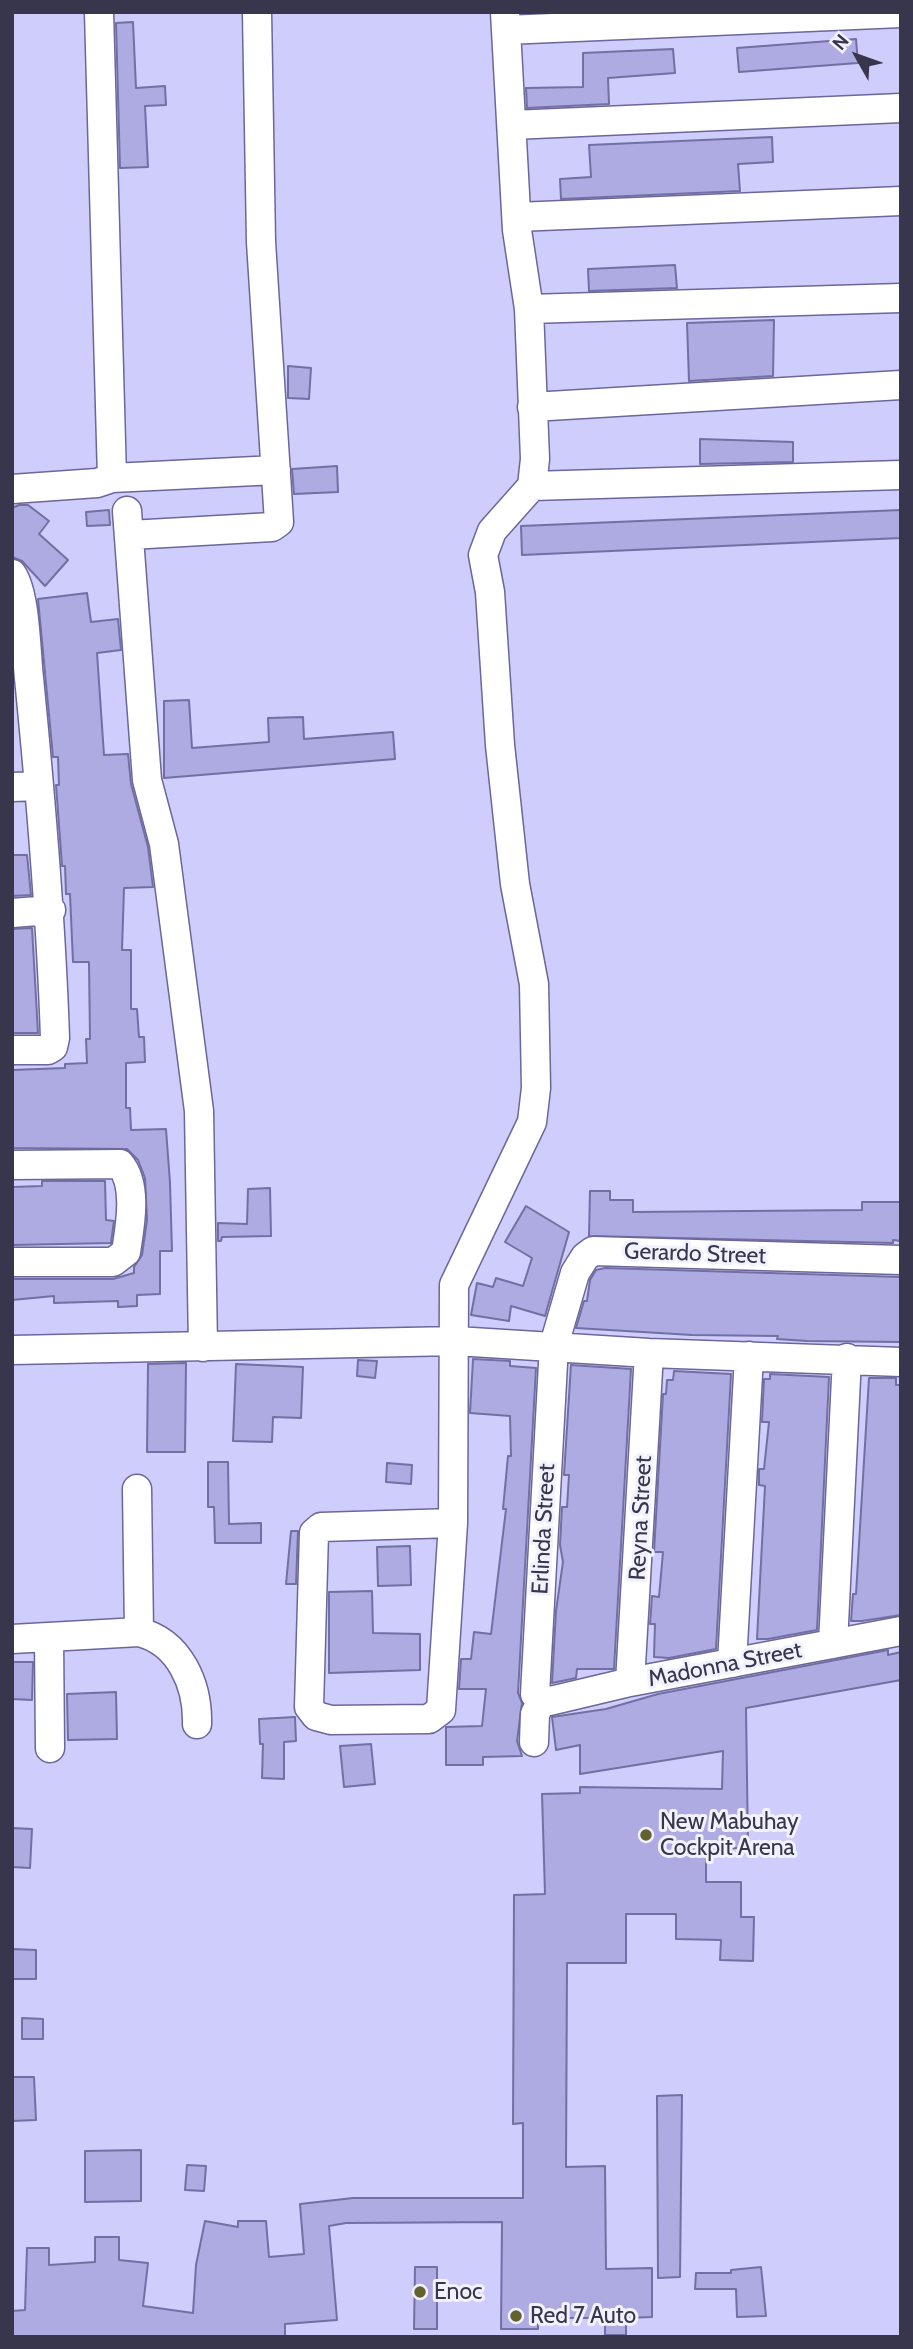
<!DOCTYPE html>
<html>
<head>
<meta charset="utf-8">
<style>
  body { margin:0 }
  #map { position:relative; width:913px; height:2349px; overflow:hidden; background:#cecdfb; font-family:Cabin,sans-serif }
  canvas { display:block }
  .frame { position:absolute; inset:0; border:14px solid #38364d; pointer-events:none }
  .north { position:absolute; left:822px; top:21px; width:70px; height:70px; -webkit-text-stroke:5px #f2f2fe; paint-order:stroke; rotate:310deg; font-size:19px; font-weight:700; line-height:28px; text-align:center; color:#38364d }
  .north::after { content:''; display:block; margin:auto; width:24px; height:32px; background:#38364d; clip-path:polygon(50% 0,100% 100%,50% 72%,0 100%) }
</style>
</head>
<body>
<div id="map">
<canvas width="913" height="2349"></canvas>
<div class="frame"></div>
<div class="north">N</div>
</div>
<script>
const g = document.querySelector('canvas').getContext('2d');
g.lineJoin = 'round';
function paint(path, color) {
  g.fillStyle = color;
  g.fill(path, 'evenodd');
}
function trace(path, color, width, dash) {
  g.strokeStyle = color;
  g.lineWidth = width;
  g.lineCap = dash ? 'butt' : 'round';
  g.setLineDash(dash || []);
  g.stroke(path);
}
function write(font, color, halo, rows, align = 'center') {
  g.font = font + ' Cabin,sans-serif';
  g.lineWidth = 6;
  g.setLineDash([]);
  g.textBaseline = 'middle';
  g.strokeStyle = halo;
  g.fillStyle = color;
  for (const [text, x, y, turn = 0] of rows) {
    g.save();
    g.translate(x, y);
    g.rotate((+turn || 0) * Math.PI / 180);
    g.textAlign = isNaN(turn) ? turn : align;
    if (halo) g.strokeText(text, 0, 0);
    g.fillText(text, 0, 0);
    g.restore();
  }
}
const building = new Path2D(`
  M 133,22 L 136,88 L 165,86 L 166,105 L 145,106 L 148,167 L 120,168 L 116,23 Z
  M 856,39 L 858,63 L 739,72 L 737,48 Z
  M 673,49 L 675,73 L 608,78 L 609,104 L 527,108 L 526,88 L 583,87 L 583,53 Z
  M 772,137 L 773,162 L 738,164 L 740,191 L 561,199 L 560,179 L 591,177 L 589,145 Z
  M 675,265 L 677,288 L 589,291 L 588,269 Z
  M 774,320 L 773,376 L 689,381 L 687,323 Z
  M 288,366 L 311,368 L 309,399 L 288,398 Z
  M 700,439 L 793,442 L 793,462 L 700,464 Z
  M 337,466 L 338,492 L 294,494 L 292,469 Z
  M 19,505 L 28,505 L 49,521 L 39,534 L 68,560 L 45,586 L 22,561 L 12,557 L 12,508 Z
  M 109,510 L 110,525 L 87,526 L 86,512 Z
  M 901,510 L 901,538 L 522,555 L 521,526 Z
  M 87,593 L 91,622 L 118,619 L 121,650 L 97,653 L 104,755 L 128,754 L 131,784 L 148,847 L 153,887 L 124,888 L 122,950 L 131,950 L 131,1009 L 137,1009 L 139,1037 L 144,1037 L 145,1062 L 126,1063 L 126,1108 L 130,1108 L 131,1130 L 166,1129 L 170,1183 L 172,1251 L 160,1251 L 160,1294 L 137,1295 L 137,1306 L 118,1307 L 118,1301 L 54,1303 L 54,1296 L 12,1300 L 12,1279 L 113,1279 L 134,1273 L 134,1267 L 142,1255 L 147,1220 L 145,1178 L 138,1160 L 127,1149 L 12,1148 L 12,1070 L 65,1068 L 65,1064 L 87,1063 L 86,1039 L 90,1039 L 89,962 L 73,962 L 70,894 L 66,894 L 65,866 L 62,866 L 56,785 L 59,785 L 58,757 L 53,757 L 38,599 Z
  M 189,700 L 192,748 L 269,742 L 268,718 L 303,717 L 304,739 L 393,732 L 395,759 L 164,778 L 164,701 Z
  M 12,855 L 27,855 L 31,895 L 12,896 Z
  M 32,928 L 38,1033 L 12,1033 L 12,929 Z
  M 42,1181 L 105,1181 L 106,1220 L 114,1221 L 111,1243 L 12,1245 L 12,1187 L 42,1186 Z
  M 270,1188 L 271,1236 L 222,1237 L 221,1241 L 218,1241 L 218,1223 L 247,1224 L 248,1189 Z
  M 590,1191 L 610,1191 L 610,1200 L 633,1200 L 633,1212 L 862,1210 L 862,1202 L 901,1202 L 901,1241 L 893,1240 L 893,1243 L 589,1236 Z
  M 526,1206 L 569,1232 L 545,1316 L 511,1306 L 509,1321 L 471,1315 L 477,1283 L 493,1287 L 496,1278 L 523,1286 L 532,1258 L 505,1242 Z
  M 605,1268 L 901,1277 L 901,1342 L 807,1341 L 777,1339 L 778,1336 L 692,1335 L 576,1328 L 584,1301 L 587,1301 L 590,1280 L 596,1270 Z
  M 473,1359 L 510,1361 L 510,1366 L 536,1368 L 518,1693 L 522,1703 L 517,1741 L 522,1756 L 483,1757 L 483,1765 L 446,1765 L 446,1727 L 482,1726 L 486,1689 L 459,1689 L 461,1659 L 471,1659 L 474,1632 L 491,1634 L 506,1509 L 503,1509 L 508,1456 L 511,1456 L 510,1416 L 470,1413 Z
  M 358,1360 L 377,1361 L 375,1378 L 357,1376 Z
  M 186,1363 L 185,1452 L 147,1452 L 148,1364 Z
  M 236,1364 L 303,1367 L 301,1418 L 273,1417 L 272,1442 L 233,1441 Z
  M 571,1365 L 631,1369 L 614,1669 L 577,1669 L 576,1678 L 552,1683 L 556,1611 L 563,1562 L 560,1545 L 562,1507 L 567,1507 L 569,1475 L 564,1475 Z
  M 674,1371 L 731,1374 L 716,1649 L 669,1658 L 654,1657 L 655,1624 L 650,1624 L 652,1596 L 659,1597 L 663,1552 L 654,1552 L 663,1394 L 666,1394 L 667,1380 L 673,1380 Z
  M 770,1374 L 829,1377 L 817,1630 L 768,1639 L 757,1639 L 765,1486 L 759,1485 L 759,1469 L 764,1469 L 769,1422 L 762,1422 L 764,1379 L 770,1379 Z
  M 869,1378 L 896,1378 L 896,1385 L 901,1385 L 901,1615 L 862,1621 L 851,1621 L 853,1594 L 856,1594 Z
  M 208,1462 L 228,1462 L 229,1524 L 261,1523 L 261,1543 L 215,1543 L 214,1507 L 208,1507 Z
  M 387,1463 L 412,1465 L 411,1484 L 386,1482 Z
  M 291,1531 L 298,1531 L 296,1584 L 286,1584 Z
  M 410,1546 L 411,1585 L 378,1586 L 377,1547 Z
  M 372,1591 L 373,1633 L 420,1634 L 420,1670 L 329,1673 L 329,1592 Z
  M 888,1650 L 888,1655 L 901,1652 L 901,1680 L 746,1708 L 748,1847 L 706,1851 L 706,1882 L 741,1882 L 741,1917 L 754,1917 L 753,1961 L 720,1960 L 721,1940 L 676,1939 L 676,1914 L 626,1914 L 626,1963 L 567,1963 L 566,2167 L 605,2166 L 606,2269 L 652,2268 L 652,2317 L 626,2318 L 626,2335 L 605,2335 L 605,2318 L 538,2318 L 538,2329 L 501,2329 L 502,2222 L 346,2223 L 329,2226 L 337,2320 L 285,2324 L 285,2337 L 12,2337 L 12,2311 L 25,2310 L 27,2248 L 49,2248 L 49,2265 L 95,2262 L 95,2237 L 119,2237 L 119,2260 L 148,2263 L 143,2306 L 193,2313 L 196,2265 L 205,2221 L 238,2227 L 238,2221 L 266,2221 L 269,2257 L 304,2254 L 300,2204 L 353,2198 L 523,2198 L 523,2123 L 513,2124 L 514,1895 L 545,1894 L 542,1794 L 580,1793 L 580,1787 L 722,1789 L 723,1751 L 580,1774 L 580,1745 L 556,1750 L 552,1717 L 606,1709 L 658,1694 Z
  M 12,1662 L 33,1662 L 32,1700 L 12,1699 Z
  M 116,1692 L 117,1739 L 68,1740 L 67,1694 Z
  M 295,1717 L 296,1741 L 284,1742 L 284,1779 L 262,1778 L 263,1744 L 260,1744 L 259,1719 Z
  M 371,1744 L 375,1784 L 344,1787 L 340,1746 Z
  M 12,1828 L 32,1829 L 30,1868 L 12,1867 Z
  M 12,1949 L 36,1950 L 36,1979 L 12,1979 Z
  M 22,2018 L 43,2019 L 43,2039 L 22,2039 Z
  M 12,2077 L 34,2077 L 36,2120 L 12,2121 Z
  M 682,2095 L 680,2277 L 658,2278 L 657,2096 Z
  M 141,2150 L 141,2201 L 85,2202 L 85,2151 Z
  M 187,2165 L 206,2166 L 204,2191 L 185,2190 Z
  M 415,2267 L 437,2267 L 437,2329 L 414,2329 Z
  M 761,2267 L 766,2316 L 737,2317 L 736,2289 L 695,2289 L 696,2273 L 731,2273 L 731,2270 Z`);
paint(building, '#aeabe3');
trace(building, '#726fa2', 2);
const minor = new Path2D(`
  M 99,12 L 112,478
  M 505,12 L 517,230 L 529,309 L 535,459 L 532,486
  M 506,30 L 901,13
  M 512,125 L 901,108
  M 517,217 L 901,201
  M 529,309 L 901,298
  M 532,407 L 901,385
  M 12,489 L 97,483 L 112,478 L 276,470
  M 127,511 L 147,780 L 164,844 L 199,1111 L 203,1347
  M 130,535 L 272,527 L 279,522 L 261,242 L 257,12
  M 12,574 C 26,595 26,652 29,678 C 41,799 51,918 55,1038 L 53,1047 L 48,1050 L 12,1050
  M 12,787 L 39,786
  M 12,913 L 51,910
  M 12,1165 L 120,1164 C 138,1185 130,1226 126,1252 L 113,1262 L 12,1262
  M 901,1260 L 593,1251 L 585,1257 L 575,1273 L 554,1345 L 535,1694 L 542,1700 L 550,1701 L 630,1682 L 901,1631
  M 12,1350 L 456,1341 L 649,1353 L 901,1362
  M 137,1489 L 139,1632
  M 453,1523 L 321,1527 L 314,1533 L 309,1707 L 316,1716 L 331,1720 L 429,1719 L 441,1710 L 453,1523 L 454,1285 L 532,1122 L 536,1088 L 534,984 L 515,884 L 500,745 L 490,592 L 483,555 L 492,531 L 532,486 L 901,475
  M 49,1638 L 50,1748
  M 12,1639 L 139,1632 C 180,1642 198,1685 197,1724
  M 833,1644 L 847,1358
  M 732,1663 L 749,1356
  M 630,1682 L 649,1353
  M 534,1742 L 535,1714 L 542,1700`);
trace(minor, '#6a679a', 31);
trace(minor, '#fff', 28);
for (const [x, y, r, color] of [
  [646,1835,7,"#63612d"],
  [420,2292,7,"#63612d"],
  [516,2316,7,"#63612d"]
]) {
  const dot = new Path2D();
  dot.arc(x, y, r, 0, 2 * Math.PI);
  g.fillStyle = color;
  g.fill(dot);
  trace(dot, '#f2f2fe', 2.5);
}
write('23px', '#38364d', '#f2f2fe', [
  ["Gerardo Street",695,1254,2],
  ["Reyna Street",641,1518,-87],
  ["Erlinda Street",544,1529,-87],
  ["Madonna Street",725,1665,-11]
]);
write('23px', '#38364d', '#f2f2fe', [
  ["New Mabuhay",660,1822],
  ["Cockpit Arena",660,1848],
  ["Enoc",434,2292],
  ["Red 7 Auto",530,2316]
], 'left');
</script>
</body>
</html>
